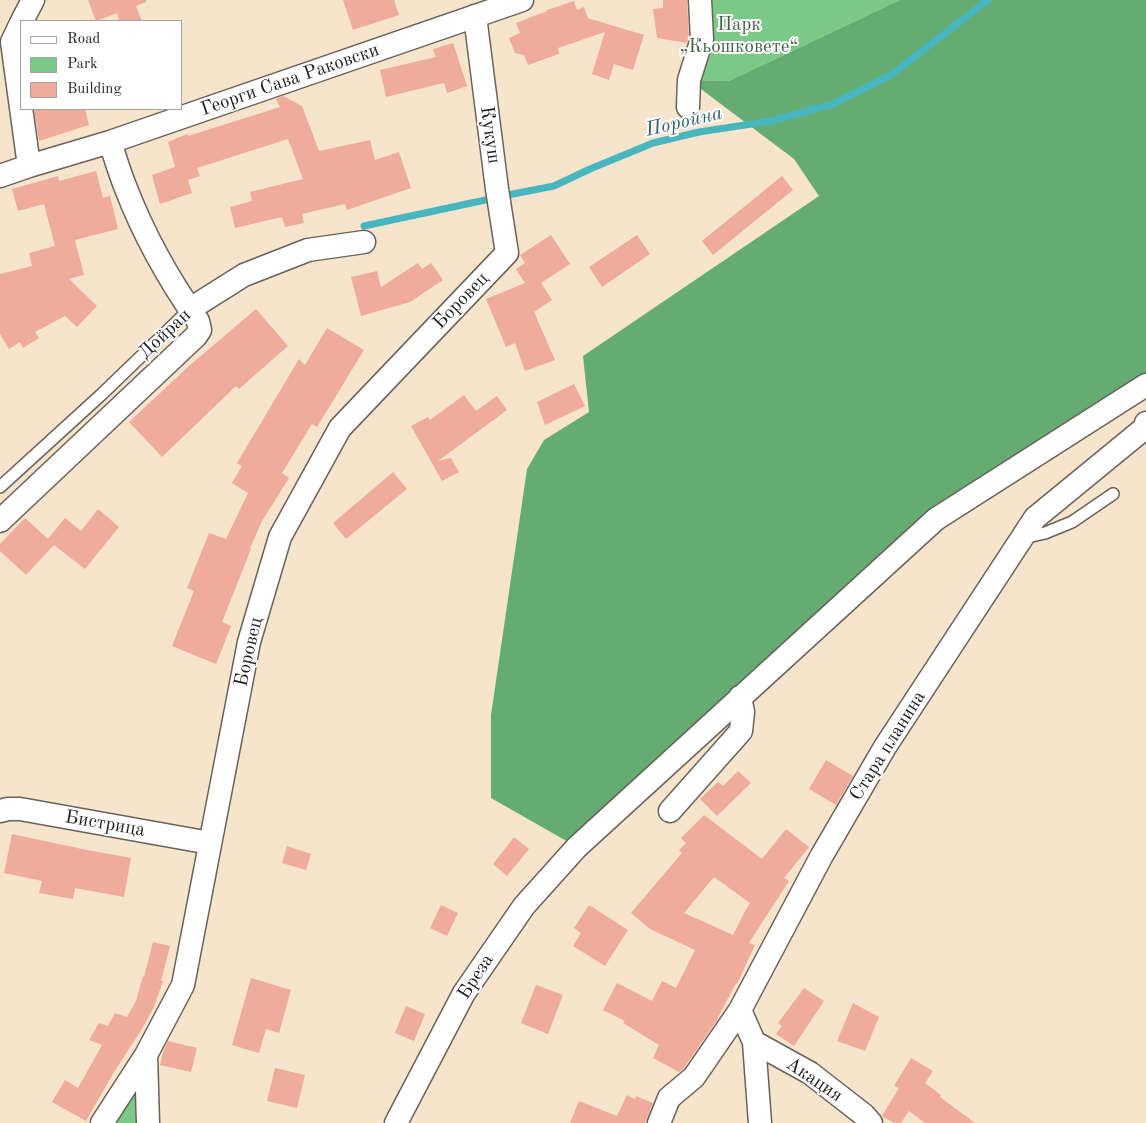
<!DOCTYPE html>
<html>
<head>
<meta charset="utf-8">
<style>
  body { margin:0 }
  #map { position:relative; width:1146px; height:1123px; overflow:hidden; background:#f6e4cd; font-family:"Old Standard TT",serif }
  canvas { display:block }
  .legend { position:absolute; left:20px; top:20px; width:162px; height:90px; box-sizing:border-box; background:#fff; border:1px solid #a4a4a4; margin:0; padding:6px 9px; list-style:none; font-size:15px; color:#1c1c1c }
  .legend li { display:flex; align-items:center; gap:10px; height:25px }
  .legend b { width:25px; border:1px solid #a4a4a4 }
</style>
</head>
<body>
<div id="map">
<canvas width="1146" height="1123"></canvas>
<ul class="legend">
<li><b style="height:6px;background:#fff"></b>Road</li>
<li><b style="height:14px;background:#7cc886"></b>Park</li>
<li><b style="height:14px;background:#f0ac9a"></b>Building</li>
</ul>
</div>
<script>
const g = document.querySelector('canvas').getContext('2d');
g.lineJoin = 'round';
function paint(path, color) {
  g.fillStyle = color;
  g.fill(path, 'evenodd');
}
function trace(path, color, width, dash) {
  g.strokeStyle = color;
  g.lineWidth = width;
  g.lineCap = dash ? 'butt' : 'round';
  g.setLineDash(dash || []);
  g.stroke(path);
}
function write(font, color, halo, rows, align = 'center') {
  g.font = font + ' "Old Standard TT",serif';
  g.lineWidth = 4;
  g.setLineDash([]);
  g.textBaseline = 'middle';
  g.strokeStyle = halo;
  g.fillStyle = color;
  for (const [text, x, y, turn = 0] of rows) {
    g.save();
    g.translate(x, y);
    g.rotate((+turn || 0) * Math.PI / 180);
    g.textAlign = isNaN(turn) ? turn : align;
    if (halo) g.strokeText(text, 0, 0);
    g.fillText(text, 0, 0);
    g.restore();
  }
}
paint(new Path2D(`
  M 700,0 L 900,0 L 729,81 L 689,80 Z
  M 133,1074 L 148,1123 L 102,1123 Z`), '#7cc886');
paint(new Path2D(`
  M 900,0 L 1146,0 L 1146,385 L 936,519 L 577,847 L 491,798 L 491,715 L 527,469 L 544,440 L 589,412 L 583,356 L 819,196 L 794,159 L 689,80 L 729,81 Z`), '#65ac73');
trace(new Path2D(`
  M 364,226 L 518,193 L 554,186 L 590,169 L 653,143 L 699,132 L 771,121 L 833,104 L 891,75 L 988,0`), '#47b6bf', 7);
paint(new Path2D(`
  M 88,0 L 146,0 L 146,2 L 136,6 L 142,21 L 119,21 L 117,13 L 96,21 Z
  M 343,0 L 394,0 L 399,15 L 353,30 Z
  M 663,0 L 687,0 L 689,37 L 687,43 L 657,38 L 653,9 L 663,8 Z
  M 574,1 L 577,10 L 584,7 L 588,18 L 644,35 L 633,70 L 614,64 L 609,80 L 592,74 L 605,32 L 558,48 L 559,54 L 528,65 L 524,55 L 515,53 L 509,38 L 520,33 L 516,23 L 547,11 L 547,10 Z
  M 453,43 L 467,86 L 447,93 L 444,83 L 386,97 L 380,70 L 436,57 L 433,49 Z
  M 283,96 L 302,106 L 319,151 L 370,140 L 375,160 L 399,152 L 411,188 L 347,210 L 345,204 L 302,214 L 304,223 L 285,227 L 282,217 L 235,228 L 230,207 L 252,201 L 250,192 L 303,179 L 288,139 L 197,168 L 200,176 L 188,180 L 192,193 L 160,204 L 152,175 L 175,167 L 168,142 L 187,134 L 188,136 L 280,107 L 276,99 Z
  M 34,109 L 85,109 L 89,125 L 39,141 Z
  M 96,171 L 103,198 L 110,196 L 118,229 L 75,240 L 84,275 L 69,279 L 97,306 L 77,327 L 65,316 L 35,332 L 39,338 L 23,348 L 20,342 L 9,349 L 0,334 L 0,274 L 32,266 L 29,253 L 55,246 L 44,204 L 18,211 L 12,189 L 58,176 L 59,181 Z
  M 782,176 L 793,190 L 713,255 L 702,241 Z
  M 551,235 L 570,264 L 541,283 L 552,300 L 534,312 L 555,360 L 525,371 L 515,343 L 506,347 L 486,299 L 525,283 L 516,269 L 525,263 L 520,255 Z
  M 637,235 L 650,254 L 602,287 L 589,267 Z
  M 418,263 L 422,269 L 431,263 L 443,280 L 410,302 L 361,316 L 351,277 L 377,271 L 381,287 Z
  M 256,309 L 288,346 L 239,389 L 236,386 L 162,457 L 129,422 L 189,366 Z
  M 327,328 L 364,350 L 317,427 L 312,424 L 282,473 L 289,478 L 262,521 L 250,548 L 251,549 L 222,622 L 231,626 L 216,664 L 172,646 L 194,591 L 187,588 L 209,533 L 226,539 L 248,493 L 232,483 L 242,466 L 237,463 L 299,359 L 305,365 Z
  M 574,384 L 585,406 L 545,425 L 537,402 Z
  M 464,395 L 476,411 L 497,396 L 507,410 L 438,461 L 451,458 L 459,472 L 442,481 L 411,426 L 428,417 L 430,420 Z
  M 393,472 L 407,489 L 346,539 L 333,523 Z
  M 98,509 L 119,527 L 85,569 L 54,545 L 26,575 L 0,551 L 0,544 L 25,518 L 48,539 L 65,518 L 81,531 Z
  M 826,760 L 853,776 L 836,805 L 809,789 Z
  M 738,771 L 751,783 L 717,816 L 700,799 L 718,782 L 723,786 Z
  M 704,815 L 762,859 L 786,829 L 809,847 L 784,878 L 789,881 L 749,943 L 755,945 L 737,984 L 736,983 L 715,1023 L 684,1068 L 679,1072 L 653,1058 L 659,1045 L 623,1023 L 625,1021 L 603,1010 L 617,983 L 652,1001 L 662,981 L 676,988 L 695,950 L 650,929 L 631,913 L 682,853 L 679,850 L 686,843 L 681,838 ZM 714,877 L 750,903 L 744,913 L 733,935 L 684,913 Z
  M 12,834 L 82,849 L 131,858 L 124,897 L 75,888 L 73,899 L 39,893 L 42,881 L 4,873 Z
  M 514,837 L 529,849 L 507,876 L 493,864 Z
  M 287,846 L 311,854 L 306,870 L 282,863 Z
  M 441,905 L 458,913 L 447,936 L 430,928 Z
  M 589,905 L 628,930 L 605,966 L 573,946 L 581,933 L 574,928 Z
  M 153,942 L 170,946 L 161,981 L 163,981 L 154,1007 L 142,1029 L 114,1072 L 86,1121 L 52,1102 L 65,1080 L 78,1088 L 102,1045 L 89,1040 L 99,1023 L 108,1026 L 115,1013 L 127,1017 L 136,1001 L 143,976 L 144,977 Z
  M 251,978 L 291,990 L 279,1033 L 266,1029 L 259,1053 L 232,1045 Z
  M 536,985 L 563,995 L 548,1034 L 521,1023 Z
  M 804,988 L 824,1001 L 794,1046 L 776,1034 L 782,1026 L 778,1023 Z
  M 853,1003 L 879,1017 L 865,1051 L 837,1041 Z
  M 406,1006 L 425,1014 L 414,1041 L 395,1033 Z
  M 168,1041 L 197,1048 L 191,1072 L 160,1065 L 163,1052 Z
  M 911,1058 L 933,1071 L 925,1083 L 941,1095 L 940,1097 L 975,1123 L 925,1123 L 909,1111 L 901,1123 L 894,1123 L 882,1116 L 899,1088 L 894,1086 Z
  M 275,1068 L 305,1075 L 297,1108 L 267,1101 Z
  M 627,1095 L 635,1099 L 636,1096 L 653,1103 L 645,1123 L 570,1123 L 579,1101 L 617,1116 Z`), '#f0ac9a');
const lane = new Path2D(`
  M 0,487 L 102,394 L 190,309
  M 1023,538 L 1045,533 L 1072,522 L 1113,494`);
const street = new Path2D(`
  M 22,21 L 33,0
  M 21,23 L 12,42 L 29,166
  M 688,107 L 689,80 L 702,39 L 700,0
  M 0,176 L 29,166 L 110,142 L 522,0
  M 190,309 L 244,275 L 308,250 L 364,242
  M 0,521 L 196,336 L 200,330 L 198,321 C 169,280 143,233 125,186 C 119,171 115,157 110,142
  M 0,811 L 8,809 L 20,809 L 210,843
  M 670,811 L 741,731 L 743,712 L 740,697
  M 754,1042 L 810,1073 L 864,1115 L 871,1123
  M 102,1123 L 146,1055
  M 148,1123 L 146,1055 L 183,985 L 249,642 L 280,537 L 340,428 L 507,253 L 497,189 L 475,16
  M 396,1123 L 464,993 L 524,906 L 577,847 L 936,519 L 1146,385
  M 659,1123 L 669,1098 L 694,1077 L 740,1010
  M 760,1123 L 754,1042 L 740,1010 L 821,857 L 885,747 L 1035,518 L 1146,427 L 1146,423`);
trace(lane, '#68625a', 14);
trace(street, '#68625a', 25);
trace(lane, '#fff', 11);
trace(street, '#fff', 22);
write('19px', '#426146', '#fff', [
  ["Парк",739,25],
  ["„Кьошковете“",739,47]
]);
write('19px', '#1c1c1c', '#fff', [
  ["Георги Сава Раковски",290,80,-19],
  ["Кукуш",490,135,82],
  ["Боровец",461,301,-46],
  ["Дойран",165,334,-43],
  ["Боровец",249,652,-77],
  ["Стара планина",888,746,-58],
  ["Бистрица",105,824,10],
  ["Бреза",476,977,-57],
  ["Акация",814,1080,34]
]);
write('italic 20px', '#2f6165', '#fff', [
  ["Поройна",684,122,-13]
]);
</script>
</body>
</html>
